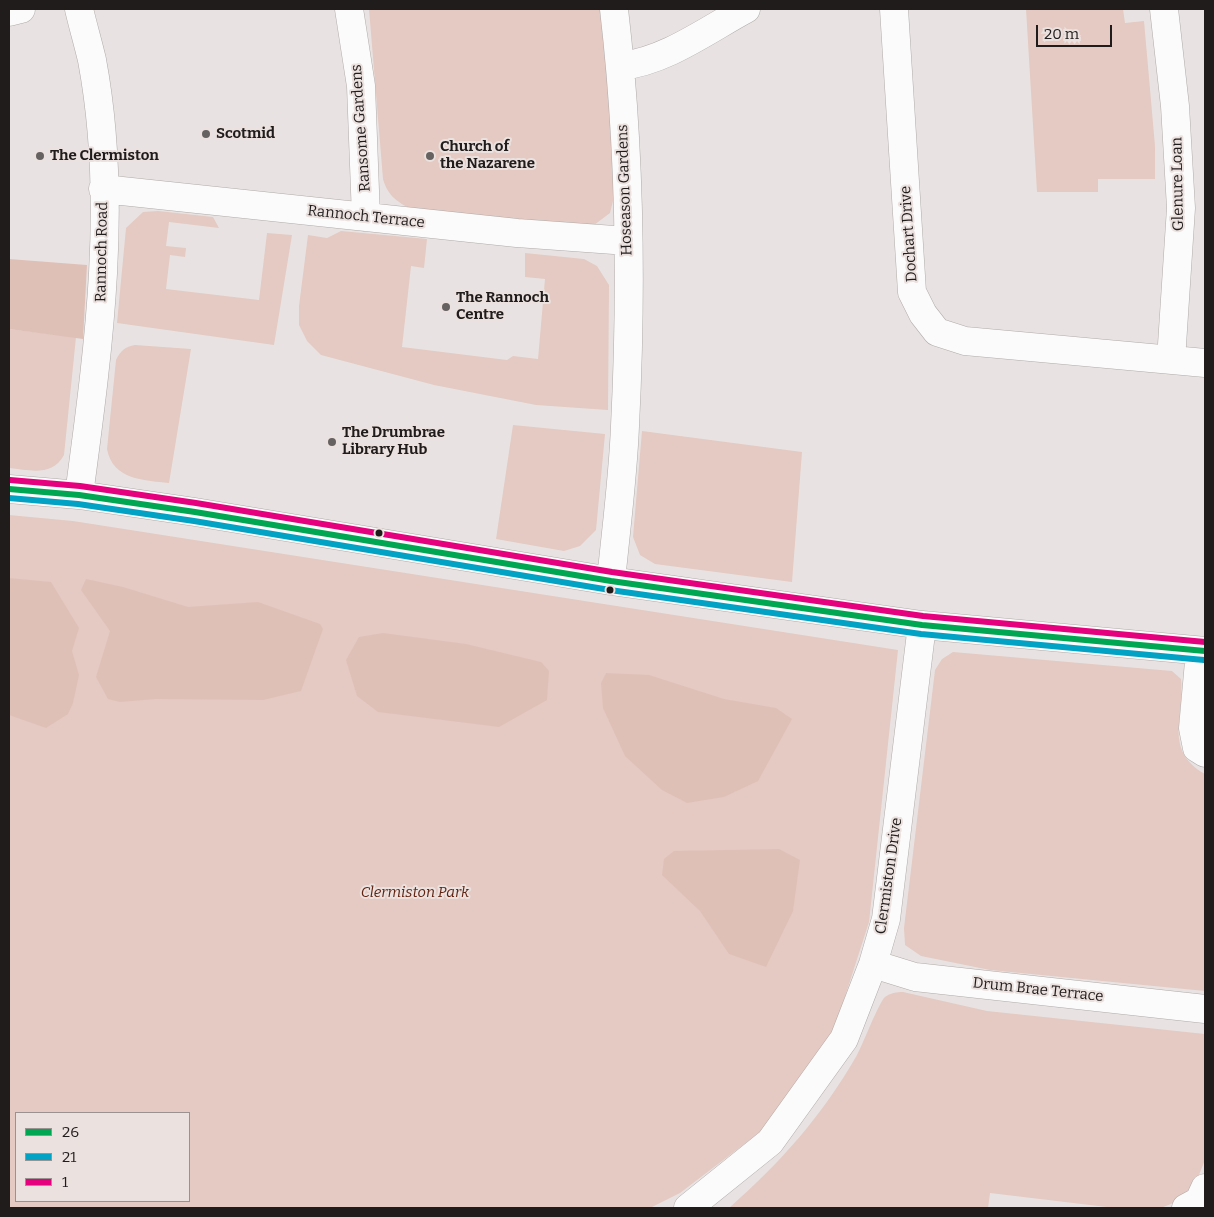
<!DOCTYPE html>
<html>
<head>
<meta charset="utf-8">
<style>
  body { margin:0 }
  #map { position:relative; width:1214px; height:1217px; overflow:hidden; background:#e8e3e2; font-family:Bitter,serif }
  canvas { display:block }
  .frame { position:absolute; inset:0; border:10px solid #1f1c1b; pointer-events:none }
  .legend { position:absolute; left:15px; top:1112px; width:175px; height:90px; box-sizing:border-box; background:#ebe1df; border:1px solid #999291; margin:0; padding:6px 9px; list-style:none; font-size:15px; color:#1f1c1b }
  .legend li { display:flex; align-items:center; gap:10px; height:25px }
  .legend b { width:25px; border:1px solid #999291 }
  .scale { position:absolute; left:1036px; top:25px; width:76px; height:22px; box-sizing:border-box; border:2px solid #1f1c1b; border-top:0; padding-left:6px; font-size:15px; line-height:18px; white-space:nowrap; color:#1f1c1b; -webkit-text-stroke:4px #ebe1df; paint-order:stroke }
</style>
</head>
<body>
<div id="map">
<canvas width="1214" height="1217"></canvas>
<div class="frame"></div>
<ul class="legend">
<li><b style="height:6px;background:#00a651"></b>26</li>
<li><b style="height:6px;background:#02a2c5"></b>21</li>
<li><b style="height:6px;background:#e5007d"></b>1</li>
</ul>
<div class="scale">20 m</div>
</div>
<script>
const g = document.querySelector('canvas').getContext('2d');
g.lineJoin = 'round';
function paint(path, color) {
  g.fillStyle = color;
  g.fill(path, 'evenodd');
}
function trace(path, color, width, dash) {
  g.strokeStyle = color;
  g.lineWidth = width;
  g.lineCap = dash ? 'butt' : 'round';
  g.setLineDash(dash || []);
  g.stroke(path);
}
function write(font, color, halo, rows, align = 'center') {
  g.font = font + ' Bitter,serif';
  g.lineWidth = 4;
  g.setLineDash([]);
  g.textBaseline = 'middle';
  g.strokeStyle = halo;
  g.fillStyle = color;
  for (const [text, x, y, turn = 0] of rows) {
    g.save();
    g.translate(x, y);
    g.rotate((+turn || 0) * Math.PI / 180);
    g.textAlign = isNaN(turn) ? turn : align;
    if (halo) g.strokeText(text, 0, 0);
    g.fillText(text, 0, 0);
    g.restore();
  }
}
paint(new Path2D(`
  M 369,9 L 601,9 L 612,116 L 614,197 L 610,213 L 590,228 L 415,211 C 399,203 388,197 383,179 Z
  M 1026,9 L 1123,9 L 1125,23 L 1144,21 L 1155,146 L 1155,179 L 1098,179 L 1098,192 L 1037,192 Z
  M 158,211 L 213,217 L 219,228 L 169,222 L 166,246 L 186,248 L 185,257 L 170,255 L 166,289 L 259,300 L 267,233 L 292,235 L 274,345 L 117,323 L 126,228 L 143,212 Z
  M 341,231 L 427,239 L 424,268 L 411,266 L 402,347 L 507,360 L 513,356 L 538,359 L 545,279 L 525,277 L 525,253 L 584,259 L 597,266 L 609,285 L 608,410 L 536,405 L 434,385 L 321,355 L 307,341 L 299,325 L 299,306 L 308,235 L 327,238 Z
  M 9,329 L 76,337 L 64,455 C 52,477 30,470 9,468 Z
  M 135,345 L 191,349 L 169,483 C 143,480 113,480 107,449 L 116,360 C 121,350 125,347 135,345 Z
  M 513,425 L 605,434 L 596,530 L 580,546 L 564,551 L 496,539 Z
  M 642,431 L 802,452 L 792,582 L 655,564 L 640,555 L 633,537 Z
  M 9,515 L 73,521 L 898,650 L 869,922 L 830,1043 L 764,1129 L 680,1193 L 650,1208 L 9,1208 ZM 16,1113 L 189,1113 L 189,1201 L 16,1201 Z
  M 953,652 L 1172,671 L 1181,679 C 1185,717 1163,750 1205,774 L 1205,991 L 990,970 L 921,956 L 905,945 L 904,928 L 935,670 L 942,659 Z
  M 903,992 L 987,1011 L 1205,1034 L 1205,1160 L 1196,1182 L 1178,1201 L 1161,1208 L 1115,1208 L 990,1193 L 988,1208 L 729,1208 C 781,1162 822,1116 857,1055 C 863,1044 879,1002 885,997 C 890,993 897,992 903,992 Z`), '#e4cac2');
paint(new Path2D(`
  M 9,259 L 87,265 L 83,339 L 9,329 Z
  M 9,578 L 51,582 L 79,628 L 72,651 L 79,675 L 73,703 L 68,714 L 46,728 L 9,715 Z
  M 86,579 L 123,587 L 188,607 L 258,602 L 320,624 L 323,629 L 301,691 L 263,700 L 156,699 L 120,702 L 108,699 L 96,677 L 110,631 L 81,590 Z
  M 383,633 L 466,644 L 541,662 L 549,671 L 547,700 L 499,727 L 378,712 L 357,696 L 346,660 L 359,637 Z
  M 606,673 L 649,675 L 724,699 L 776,708 L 792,719 L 758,781 L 724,797 L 687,803 L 662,790 L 625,756 L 603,708 L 601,683 Z
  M 779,849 L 800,860 L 793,911 L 766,967 L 729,954 L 700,911 L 662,875 L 664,859 L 674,851 Z`), '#dfc0b7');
const minor = new Path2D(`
  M 349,9 L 361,86 L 366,217
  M 894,9 L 912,292 L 923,314 L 937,332 L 965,341 L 1205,363
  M 1164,9 L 1175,106 L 1181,208 L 1171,360
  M 9,12 L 21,9
  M 621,66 C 666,61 707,30 746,9
  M 103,189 L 517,233 L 628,241
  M 9,489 L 79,495 L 195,512 L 611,581 L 922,625 L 1205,651
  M 79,495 C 98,352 119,204 92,60 C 88,43 83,26 79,9
  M 611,581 C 616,529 623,477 625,426 C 632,287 630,146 614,9
  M 1200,651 L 1193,728 L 1197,748 L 1205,753
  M 873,964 L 915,977 L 1205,1009
  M 688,1208 L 770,1142 L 844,1039 L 873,964 L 886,919 L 922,625
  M 1186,1208 L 1199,1201 L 1205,1188`);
trace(minor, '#afabaa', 29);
trace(minor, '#fcfbfb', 28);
trace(new Path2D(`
  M 9,489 L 79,495 L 195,512 L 611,581 L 922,625 L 1205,651`), '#00a651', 6);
trace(new Path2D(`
  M 9,498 L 78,504 L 194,521 L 610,590 L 921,634 L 1204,660`), '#02a2c5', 6);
trace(new Path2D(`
  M 10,480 L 80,486 L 196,503 L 612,572 L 923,616 L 1205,642`), '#e5007d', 6);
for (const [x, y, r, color] of [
  [206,134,5,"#656261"],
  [40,156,5,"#656261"],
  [430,156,5,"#656261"],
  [446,307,5,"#656261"],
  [332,442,5,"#656261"],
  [379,533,4.5,"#1f1c1b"],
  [610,590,4.5,"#1f1c1b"]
]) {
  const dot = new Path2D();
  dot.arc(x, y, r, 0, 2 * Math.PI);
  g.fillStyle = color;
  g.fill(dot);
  trace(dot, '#ebe1df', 2);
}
write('15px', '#1f1c1b', '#ebe1df', [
  ["Ransome Gardens",361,128,-94],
  ["Glenure Loan",1178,184,-91],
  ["Hoseason Gardens",625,190,-92],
  ["Rannoch Terrace",366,217,6],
  ["Dochart Drive",909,234,-94],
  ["Rannoch Road",102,252,-89],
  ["Clermiston Drive",889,876,-82],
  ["Drum Brae Terrace",1038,990,6]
]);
write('bold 15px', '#1f1c1b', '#ebe1df', [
  ["Scotmid",216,134],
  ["Church of",440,147],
  ["the Nazarene",440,164],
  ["The Clermiston",50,156],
  ["The Rannoch",456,298],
  ["Centre",456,315],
  ["The Drumbrae",342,433],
  ["Library Hub",342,450]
], 'left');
write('italic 15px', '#612311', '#ebe1df', [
  ["Clermiston Park",415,893]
]);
</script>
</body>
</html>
